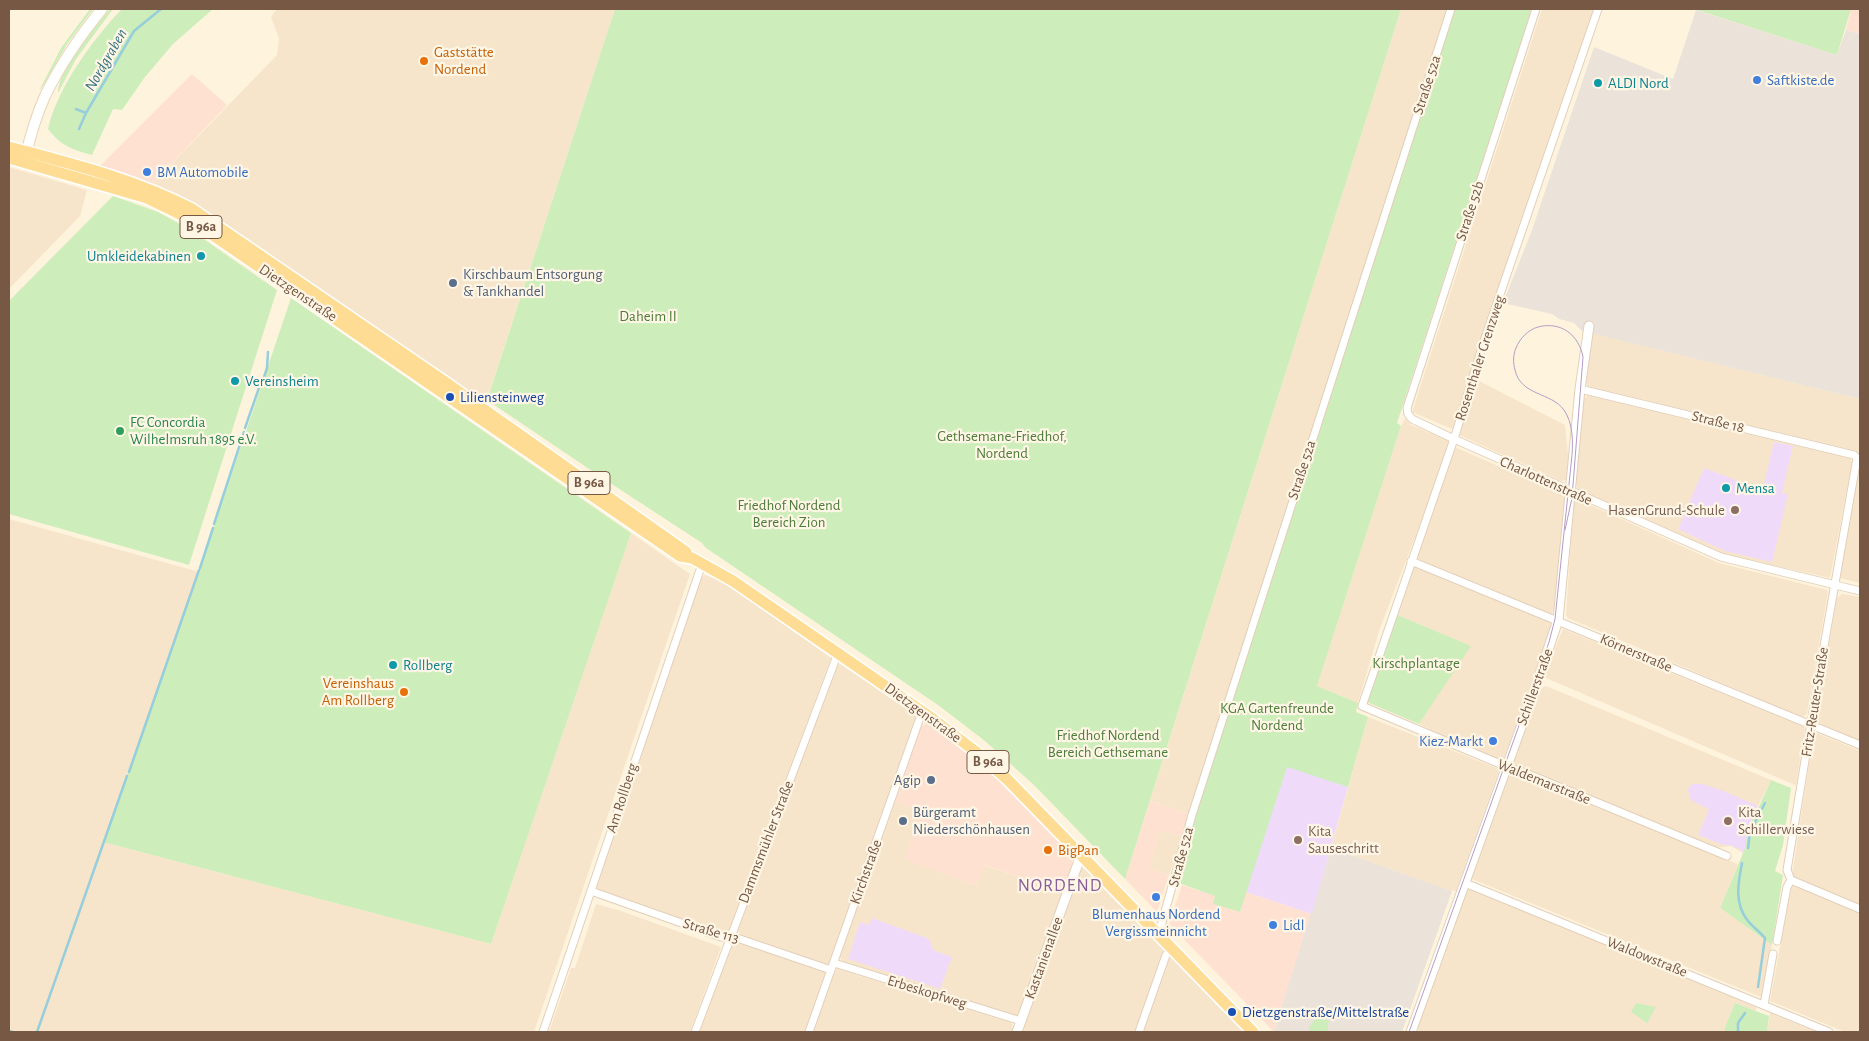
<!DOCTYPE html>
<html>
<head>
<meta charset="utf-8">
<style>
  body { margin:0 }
  #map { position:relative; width:1869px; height:1041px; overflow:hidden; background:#fef3dd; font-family:"Alegreya Sans",sans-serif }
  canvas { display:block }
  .frame { position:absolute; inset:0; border:10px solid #765844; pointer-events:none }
</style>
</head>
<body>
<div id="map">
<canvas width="1869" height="1041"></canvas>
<div class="frame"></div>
</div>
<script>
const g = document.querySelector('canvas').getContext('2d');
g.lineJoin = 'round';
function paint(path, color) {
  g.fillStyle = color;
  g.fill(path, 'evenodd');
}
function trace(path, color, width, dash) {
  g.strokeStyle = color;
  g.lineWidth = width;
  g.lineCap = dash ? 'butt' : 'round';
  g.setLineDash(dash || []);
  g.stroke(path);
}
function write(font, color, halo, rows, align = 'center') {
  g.font = font + ' "Alegreya Sans",sans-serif';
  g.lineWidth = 4.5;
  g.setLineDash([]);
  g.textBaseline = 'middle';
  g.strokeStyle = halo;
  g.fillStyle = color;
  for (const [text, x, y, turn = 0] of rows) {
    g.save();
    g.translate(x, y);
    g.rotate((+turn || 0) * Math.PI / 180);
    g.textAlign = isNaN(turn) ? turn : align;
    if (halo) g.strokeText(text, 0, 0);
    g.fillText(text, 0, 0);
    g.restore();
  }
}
paint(new Path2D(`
  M 277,9 L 615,9 L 485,405 L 152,186 L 154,182 L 277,55 L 279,38 L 271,17 Z
  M 1401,9 L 1451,9 L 1192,815 L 1150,801 Z
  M 1542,9 L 1596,9 L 1452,429 L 1412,412 Z
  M 9,167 L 87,190 L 80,216 L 9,289 Z
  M 1592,333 L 1860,399 L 1860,453 L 1589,388 L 1586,384 Z
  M 1477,380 L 1565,425 L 1568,454 L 1571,454 L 1568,478 L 1567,480 L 1561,481 L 1459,435 L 1458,433 Z
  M 1588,394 L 1850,458 L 1852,462 L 1830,578 L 1723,554 L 1579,492 L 1575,483 L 1584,399 Z
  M 1406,417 L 1407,421 L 1411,425 L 1447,440 L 1450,446 L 1379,631 L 1358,703 L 1317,686 L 1401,426 Z
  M 1457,448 L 1565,495 L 1555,608 L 1551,614 L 1418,559 L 1418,553 L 1454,450 Z
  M 1860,466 L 1860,583 L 1839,578 Z
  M 1577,499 L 1719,563 L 1827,590 L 1828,592 L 1807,714 L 1802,717 L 1568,618 L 1566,615 L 1573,504 Z
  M 9,519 L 199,572 L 103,842 L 491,944 L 631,533 L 690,574 L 534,1032 L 9,1032 Z
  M 1414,567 L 1417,567 L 1550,622 L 1551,627 L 1503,761 L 1498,761 L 1419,724 L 1470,646 L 1395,614 L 1411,568 Z
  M 705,575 L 719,580 L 744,596 L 831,658 L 729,932 L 725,935 L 599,891 L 596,887 L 701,578 Z
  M 1842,594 L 1860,597 L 1860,741 L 1816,722 L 1837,598 Z
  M 1563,629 L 1804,727 L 1805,730 L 1796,784 L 1795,785 L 1546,678 L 1544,675 Z
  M 840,664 L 915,714 L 916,717 L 830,963 L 826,966 L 740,936 L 738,930 L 837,666 Z
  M 1546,686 L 1771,780 L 1758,806 L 1743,853 L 1731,846 L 1716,848 L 1514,764 L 1513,759 L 1540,689 Z
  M 1368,717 L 1499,769 L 1499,771 L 1456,891 L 1448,890 L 1331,848 Z
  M 1814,732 L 1860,751 L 1860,906 L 1795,878 L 1792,875 Z
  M 1509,773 L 1512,773 L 1738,864 L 1720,908 L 1772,945 L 1763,994 L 1761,997 L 1472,879 L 1471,877 Z
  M 895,802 L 921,811 L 906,858 L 976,886 L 983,865 L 1063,891 L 1019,1012 L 1017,1015 L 1010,1015 L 842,961 L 841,959 L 839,956 Z
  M 1160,830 L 1182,837 L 1169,875 L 1149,868 Z
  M 1082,868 L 1087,869 L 1164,949 L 1135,1032 L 1022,1032 Z
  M 1794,886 L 1860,912 L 1860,1032 L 1845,1032 L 1770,1001 L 1791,888 Z
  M 1470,889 L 1756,1007 L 1756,1011 L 1735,1003 L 1725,1027 L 1725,1032 L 1419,1032 L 1417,1025 L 1466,892 Z
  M 596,904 L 621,911 L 721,947 L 690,1032 L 549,1032 L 571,968 L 575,968 Z
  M 737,942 L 825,972 L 826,976 L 806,1032 L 699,1032 L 732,944 Z
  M 1170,956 L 1173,958 L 1245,1032 L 1143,1032 L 1168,958 Z
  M 837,969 L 1009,1022 L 1012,1024 L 1013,1029 L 1011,1032 L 812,1032 L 834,974 Z
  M 1770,1013 L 1799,1025 L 1817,1032 L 1767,1032 Z`), '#f7e5cb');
paint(new Path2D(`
  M 1851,9 L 1860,9 L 1860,34 L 1846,30 Z
  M 192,74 L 227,105 L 154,182 L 152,186 L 97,169 Z
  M 926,723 L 930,724 L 989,771 L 1074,857 L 1063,891 L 984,865 L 976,886 L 905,859 L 921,811 L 895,802 L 921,727 Z
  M 1150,801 L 1189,814 L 1182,837 L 1160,830 L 1149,868 L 1169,875 L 1157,912 L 1125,879 Z
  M 1182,885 L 1216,896 L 1214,904 L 1240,912 L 1246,892 L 1312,914 L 1274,1032 L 1169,924 Z`), '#ffe1d1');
paint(new Path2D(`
  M 1696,10 L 1837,55 L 1846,30 L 1860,34 L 1860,399 L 1582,331 L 1574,323 L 1559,319 L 1552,314 L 1503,303 L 1532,230 L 1594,47 L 1673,79 Z
  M 1331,848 L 1452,891 L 1402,1032 L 1274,1032 Z`), '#ebe3da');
paint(new Path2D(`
  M 1774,442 L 1793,446 L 1782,493 L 1788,494 L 1772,562 L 1725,551 L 1678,529 L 1704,468 L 1746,484 L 1763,488 Z
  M 1287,766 L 1348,787 L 1312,914 L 1246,892 Z
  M 1692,784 L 1702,784 L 1721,790 L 1758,806 L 1747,833 L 1746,846 L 1743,853 L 1740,849 L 1730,845 L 1724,845 L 1698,835 L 1709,809 L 1694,802 L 1690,798 L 1688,789 Z
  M 872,918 L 927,938 L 930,941 L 933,950 L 952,957 L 940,989 L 848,959 L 860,922 L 869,925 Z`), '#f0dafa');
paint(new Path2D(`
  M 90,9 L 93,9 L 67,44 L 43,86 L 39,91 L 61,48 Z
  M 110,9 L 113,9 L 76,59 L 58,93 C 57,71 96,26 110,9 Z
  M 122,9 L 213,9 L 173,44 L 145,77 L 122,110 L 113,109 L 92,155 C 72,149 62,147 48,129 C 57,88 93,39 122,9 Z
  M 615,9 L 1401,9 L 1125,879 L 1034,785 L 985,741 L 938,705 L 706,548 L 702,543 L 601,477 L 487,400 Z
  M 1451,9 L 1532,9 L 1397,423 L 1401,426 L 1317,686 L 1358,703 L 1356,712 L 1368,717 L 1348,787 L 1287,767 L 1240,912 L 1213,904 L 1215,896 L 1176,882 L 1195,817 Z
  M 1694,9 L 1851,9 L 1837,55 Z
  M 113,196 L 158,212 L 189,229 L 277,290 L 189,565 L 9,514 L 9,301 Z
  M 291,298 L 631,533 L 491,944 L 103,842 L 179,630 Z
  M 1395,614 L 1471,646 L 1419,724 L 1367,702 Z
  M 1771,780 L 1791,788 L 1783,845 L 1775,871 L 1783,875 L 1772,945 L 1720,908 L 1746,846 L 1747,833 Z
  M 1636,1003 L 1656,1007 L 1647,1023 L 1631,1012 Z
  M 1735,1003 L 1769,1016 L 1767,1032 L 1725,1032 L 1725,1027 Z
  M 1317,1017 L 1329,1021 L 1327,1032 L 1309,1032 L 1309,1027 Z`), '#cdedbb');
trace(new Path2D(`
  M 76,109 L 86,113
  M 79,129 L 86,113 L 134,31 L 161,9
  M 263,380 L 267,368 L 268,352
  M 245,428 L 260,385
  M 214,524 L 244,432
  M 200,568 L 213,528
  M 129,772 L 199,570
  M 1748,848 L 1750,832 L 1765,803
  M 1742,863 C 1738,883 1734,904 1748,921 C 1753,927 1760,932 1765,938 L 1758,987
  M 9,1031 L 13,1032
  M 37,1032 L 127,776
  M 1738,1032 L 1738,1023 L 1745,1013`), '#96cedc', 2.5);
const minor = new Path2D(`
  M 1536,9 L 1407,408 L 1408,414 L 1412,419 L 1454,439 L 1721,557 L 1860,591
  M 1598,9 L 1484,341 L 1454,439 L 1362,706 L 1505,766 L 1528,774 L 1727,856
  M 1580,389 L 1854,455 L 1857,458 L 1820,669 L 1787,870 L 1791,880
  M 1411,561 L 1860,745
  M 1791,880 L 1860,909
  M 1465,883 L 1829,1032
  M 591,891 L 721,937 L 740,939 L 831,970
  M 1155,931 L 1161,926 L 1192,815 L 1451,9
  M 1777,941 L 1787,887 L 1791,880
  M 834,963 L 1021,1021
  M 1764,1005 L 1773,954
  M 543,1032 L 702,564
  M 695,1032 L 838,653
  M 809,1032 L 922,712
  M 1139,1032 L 1166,955 L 1172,949`);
const tertiary = new Path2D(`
  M 1017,1032 L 1081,855
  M 1411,1032 L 1538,680 L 1558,620 L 1580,389 L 1589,326`);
const secondary = new Path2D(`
  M 25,158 C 30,137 36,116 45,96 C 60,65 80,36 102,9`);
const primary = new Path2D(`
  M 9,147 C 72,164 134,179 192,209 L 445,382 L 686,552
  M 9,158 L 147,198 L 188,218 L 680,556 L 692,558 L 733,581 L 836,652 L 933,719 L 976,752 L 1007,779 L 1253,1032`);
trace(minor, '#e3cfb9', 9);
trace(tertiary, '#e3cfb9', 11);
trace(secondary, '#ebd2b8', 12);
trace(primary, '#fff', 14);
trace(minor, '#fff', 7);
trace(tertiary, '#fff', 9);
trace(secondary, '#fff', 10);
trace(primary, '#ffdc94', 11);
trace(new Path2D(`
  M 1409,1032 L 1549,642 L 1555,619 L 1572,455 C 1573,441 1573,423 1564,410 C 1551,392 1521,396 1515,370 C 1513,363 1513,355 1516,348 C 1520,338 1528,330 1538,327 C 1561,321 1579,335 1583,357 L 1572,498 L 1565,530`), '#b59cc7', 1);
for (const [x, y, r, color] of [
  [424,61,5,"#e8710a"],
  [1757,80,5,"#3f7fe0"],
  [1598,83,5,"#0f9aa8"],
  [147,172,5,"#3f7fe0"],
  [201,256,5,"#0f9aa8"],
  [453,283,5,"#5c6f8a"],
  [235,381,5,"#0f9aa8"],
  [450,397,5,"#1a4fb4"],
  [120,431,5,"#2e9e5b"],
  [1726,488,5,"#0f9aa8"],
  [1735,510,5,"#8d6e63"],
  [393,665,5,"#0f9aa8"],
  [404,692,5,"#e8710a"],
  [1493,741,5,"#3f7fe0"],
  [931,780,5,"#5c6f8a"],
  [903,821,5,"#5c6f8a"],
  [1728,821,5,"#8d6e63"],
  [1298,840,5,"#8d6e63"],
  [1048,850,5,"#e8710a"],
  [1156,897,5,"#3f7fe0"],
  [1273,925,5,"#3f7fe0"],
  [1232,1012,5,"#1a4fb4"]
]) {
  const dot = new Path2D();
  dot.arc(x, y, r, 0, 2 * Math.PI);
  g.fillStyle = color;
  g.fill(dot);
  trace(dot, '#fff6e6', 2);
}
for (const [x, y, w] of [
  [201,227,42],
  [589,483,42],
  [988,762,42]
]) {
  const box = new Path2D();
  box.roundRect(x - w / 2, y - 11.5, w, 23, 4);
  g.fillStyle = '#fff6e6';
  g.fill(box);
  trace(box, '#765844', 1);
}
write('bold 14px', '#765844', null, [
  ["B 96a",201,227],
  ["B 96a",589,483],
  ["B 96a",988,762]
]);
write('15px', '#c56008', '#fff6e6', [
  ["Gaststätte",434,52],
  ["Nordend",434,69],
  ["Vereinshaus",394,683,"right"],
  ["Am Rollberg",394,700,"right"],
  ["BigPan",1058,850]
], 'left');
write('15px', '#366cbe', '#fff6e6', [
  ["Saftkiste.de",1767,80],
  ["BM Automobile",157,172],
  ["Kiez-Markt",1483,741,"right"],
  ["Blumenhaus Nordend",1156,914,"center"],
  ["Vergissmeinnicht",1156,931,"center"],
  ["Lidl",1283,925]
], 'left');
write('15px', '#0d838f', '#fff6e6', [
  ["ALDI Nord",1608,83],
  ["Umkleidekabinen",191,256,"right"],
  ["Vereinsheim",245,381],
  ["Mensa",1736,488],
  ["Rollberg",403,665]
], 'left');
write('15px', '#765844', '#fff6e6', [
  ["Straße 52a",1427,85,-72],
  ["Straße 52b",1470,211,-72],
  ["Dietzgenstraße",298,293,34],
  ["Rosenthaler Grenzweg",1480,358,-72],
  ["Straße 18",1718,422,14],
  ["Straße 52a",1302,470,-72],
  ["Charlottenstraße",1546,481,24],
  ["Körnerstraße",1636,653,23],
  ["Schillerstraße",1535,687,-70],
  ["Fritz-Reuter-Straße",1815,702,-81],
  ["Dietzgenstraße",923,713,36],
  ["Waldemarstraße",1544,782,22],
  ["Am Rollberg",622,798,-72],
  ["Dammsmühler Straße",766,842,-69],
  ["Straße 52a",1181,857,-75],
  ["Kirchstraße",866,872,-70],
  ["Straße 113",711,931,16],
  ["Waldowstraße",1647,957,22],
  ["Kastanienallee",1044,958,-70],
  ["Erbeskopfweg",927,992,17]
]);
write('15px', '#4e5e75', '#fff6e6', [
  ["Kirschbaum Entsorgung",463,274],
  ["& Tankhandel",463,291],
  ["Agip",921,780,"right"],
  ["Bürgeramt",913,812],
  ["Niederschönhausen",913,829]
], 'left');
write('15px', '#4c7d3a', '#fff6e6', [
  ["Daheim II",648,316],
  ["Gethsemane-Friedhof,",1002,436],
  ["Nordend",1002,453],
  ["Friedhof Nordend",789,505],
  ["Bereich Zion",789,522],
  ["Kirschplantage",1416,663],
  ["KGA Gartenfreunde",1277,708],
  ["Nordend",1277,725],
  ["Friedhof Nordend",1108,735],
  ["Bereich Gethsemane",1108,752]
]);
write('15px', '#164399', '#fff6e6', [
  ["Liliensteinweg",460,397],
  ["Dietzgenstraße/Mittelstraße",1242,1012]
], 'left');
write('15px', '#27864d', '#fff6e6', [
  ["FC Concordia",130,422],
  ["Wilhelmsruh 1895 e.V.",130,439]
], 'left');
write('15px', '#785e54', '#fff6e6', [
  ["HasenGrund-Schule",1725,510,"right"],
  ["Kita",1738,812],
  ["Schillerwiese",1738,829],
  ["Kita",1308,831],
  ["Sauseschritt",1308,848]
], 'left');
write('italic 16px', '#397585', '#fff6e6', [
  ["Nordgraben",106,60,-60]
]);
g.letterSpacing = '1px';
write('18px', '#895e9a', '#fff6e6', [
  ["NORDEND",1060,886]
]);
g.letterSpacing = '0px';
</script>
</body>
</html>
